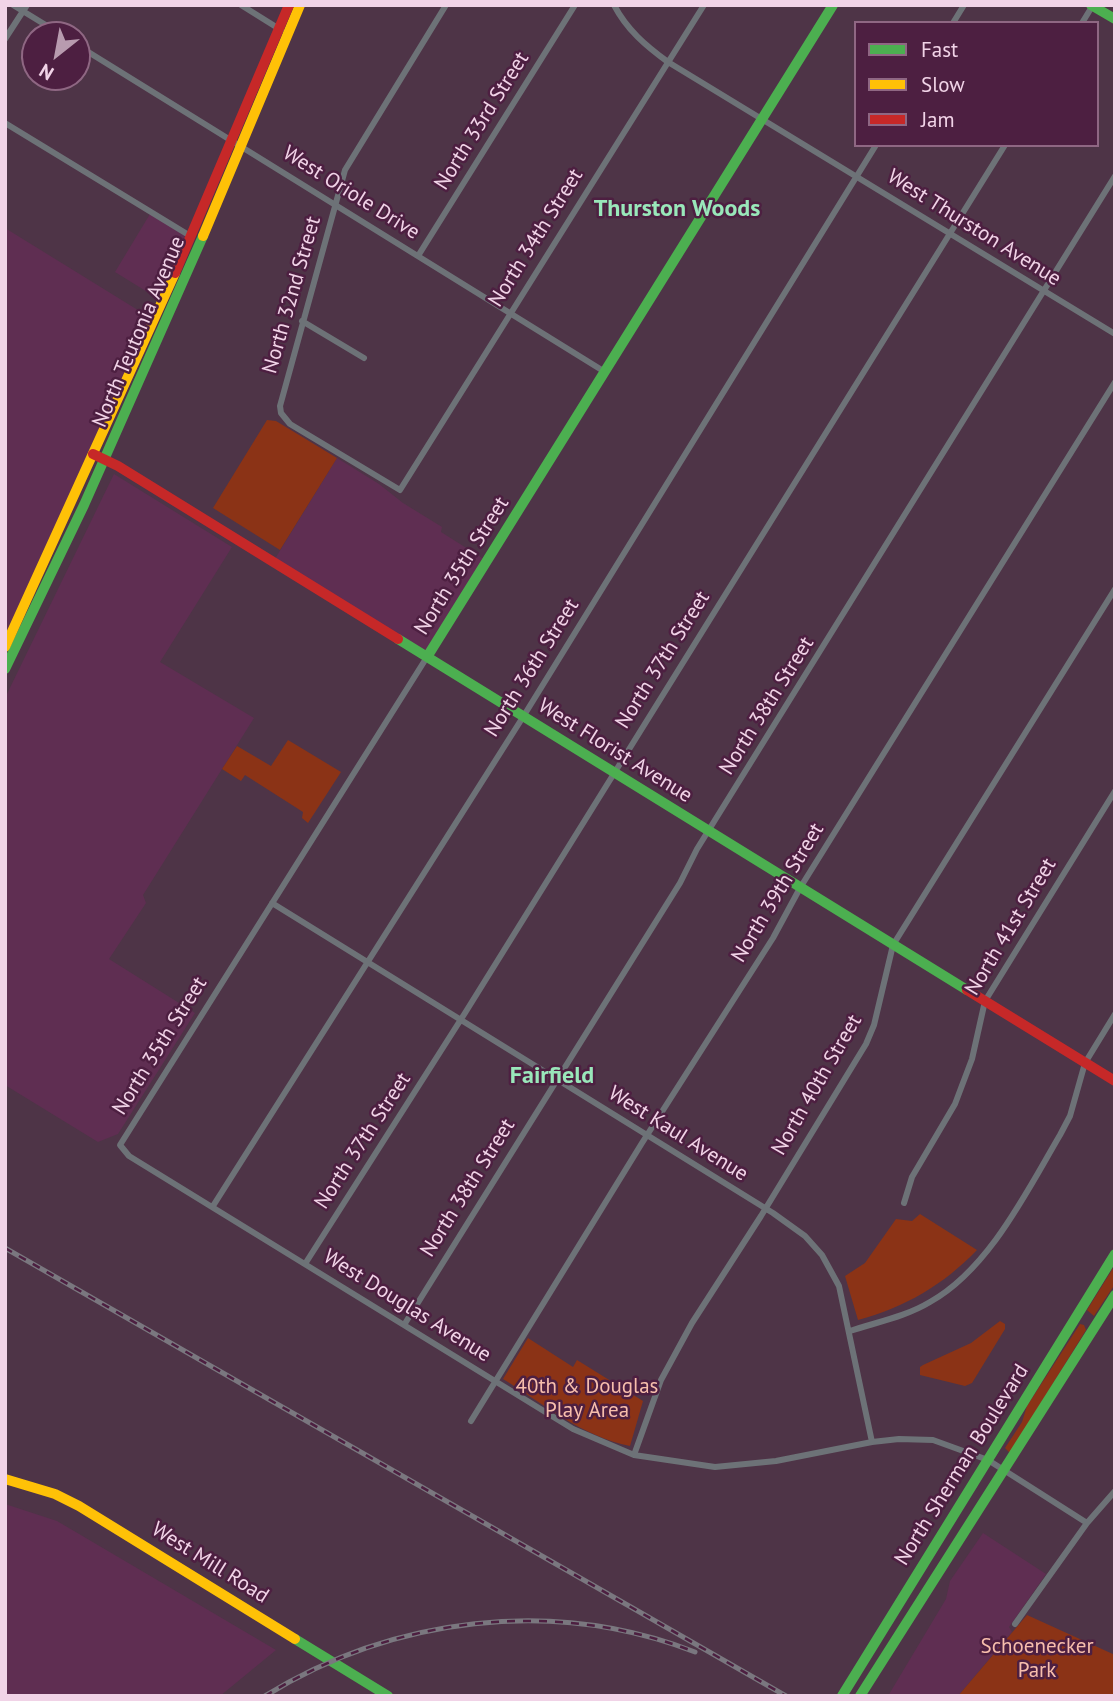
<!DOCTYPE html>
<html>
<head>
<meta charset="utf-8">
<style>
  body { margin:0 }
  #map { position:relative; width:1120px; height:1701px; overflow:hidden; background:#4e3447; font-family:"PT Sans",sans-serif }
  canvas { display:block }
  .frame { position:absolute; inset:0; border:7px solid #f1d3e7; pointer-events:none }
  .legend { position:absolute; left:854px; top:21px; width:245px; height:126px; box-sizing:border-box; background:#4d1f41; border:2px solid #8f6783; margin:0; padding:9px 12px; list-style:none; font-size:21px; color:#f1d3e7 }
  .legend li { display:flex; align-items:center; gap:14px; height:35px }
  .legend b { width:35px; border:2px solid #8f6783 }
  .north { position:absolute; left:21px; top:21px; width:70px; height:70px; box-sizing:border-box; background:#4d1f41; border:2px solid #8f6783; border-radius:50%; rotate:211deg; font-size:19px; font-weight:700; line-height:28px; text-align:center; color:#f1d3e7 }
  .north::after { content:''; display:block; margin:auto; width:24px; height:32px; background:#b89baf; clip-path:polygon(50% 0,100% 100%,50% 72%,0 100%) }
</style>
</head>
<body>
<div id="map">
<canvas width="1120" height="1701"></canvas>
<div class="frame"></div>
<ul class="legend">
<li><b style="height:9px;background:#4caf50"></b>Fast</li>
<li><b style="height:9px;background:#ffc107"></b>Slow</li>
<li><b style="height:9px;background:#c62828"></b>Jam</li>
</ul>
<div class="north">N</div>
</div>
<script>
const g = document.querySelector('canvas').getContext('2d');
g.lineJoin = 'round';
function paint(path, color) {
  g.fillStyle = color;
  g.fill(path, 'evenodd');
}
function trace(path, color, width, dash) {
  g.strokeStyle = color;
  g.lineWidth = width;
  g.lineCap = dash ? 'butt' : 'round';
  g.setLineDash(dash || []);
  g.stroke(path);
}
function write(font, color, halo, rows, align = 'center') {
  g.font = font + ' "PT Sans",sans-serif';
  g.lineWidth = 5;
  g.setLineDash([]);
  g.textBaseline = 'middle';
  g.strokeStyle = halo;
  g.fillStyle = color;
  for (const [text, x, y, turn = 0] of rows) {
    g.save();
    g.translate(x, y);
    g.rotate((+turn || 0) * Math.PI / 180);
    g.textAlign = isNaN(turn) ? turn : align;
    if (halo) g.strokeText(text, 0, 0);
    g.fillText(text, 0, 0);
    g.restore();
  }
}
paint(new Path2D(`
  M 150,214 L 190,236 L 162,301 L 115,272 Z
  M 5,228 L 154,320 L 5,647 Z
  M 337,458 L 379,484 L 403,503 L 442,527 L 441,532 L 487,561 L 427,657 L 273,562 Z
  M 114,474 L 232,547 L 160,662 L 254,718 L 143,895 L 146,903 L 109,959 L 195,1013 L 118,1134 L 98,1142 L 5,1085 L 5,698 Z
  M 5,1504 L 57,1521 L 276,1650 L 220,1696 L 5,1696 Z
  M 983,1533 L 1046,1574 L 1009,1627 L 1012,1632 L 958,1696 L 888,1696 L 946,1599 L 950,1581 Z`), '#5f2e52');
paint(new Path2D(`
  M 267,420 L 276,421 L 337,458 L 280,550 L 213,508 Z
  M 288,740 L 341,772 L 308,823 L 302,818 L 303,812 L 245,775 L 241,781 L 222,769 L 237,746 L 271,766 Z
  M 920,1214 L 977,1250 C 943,1285 906,1307 858,1320 L 845,1276 L 865,1263 L 896,1219 L 912,1221 Z
  M 1115,1265 L 1115,1284 L 1094,1316 L 1087,1310 Z
  M 1000,1321 L 1005,1324 L 1005,1329 L 972,1383 L 965,1386 L 920,1375 L 920,1367 L 923,1365 L 971,1343 Z
  M 1080,1324 L 1084,1325 L 1086,1330 L 1010,1453 L 1005,1448 L 1022,1422 L 1027,1406 Z
  M 528,1338 L 573,1367 L 577,1360 L 643,1401 L 630,1446 C 583,1437 542,1403 503,1379 Z
  M 1027,1615 L 1115,1655 L 1115,1696 L 958,1696 Z`), '#8b3316');
trace(new Path2D(`
  M 13,5 L 62,35
  M 241,5 L 281,30
  M 446,5 L 345,170 L 280,406 L 281,413 L 290,424 L 400,490 L 704,5
  M 614,5 C 627,30 646,46 668,62 L 1115,334
  M 953,23 L 964,5
  M 1082,23 L 1093,5
  M 5,39 L 27,5
  M 77,45 L 605,372
  M 5,123 L 192,237
  M 418,256 L 575,5
  M 302,321 L 364,358
  M 427,657 L 120,1145 L 129,1156 L 573,1429 L 634,1455 L 715,1467 L 776,1461 L 872,1442 L 899,1439 L 933,1440 L 988,1460 L 1087,1523
  M 272,903 L 773,1213 L 805,1236 L 822,1255 L 839,1286 L 872,1442
  M 904,1203 L 912,1177 L 955,1104 L 972,1059 L 985,1001 L 1115,791
  M 213,1206 L 523,717 L 876,145
  M 305,1264 L 465,1013 L 1005,145
  M 404,1325 L 680,883 L 697,849 L 1115,176
  M 850,1331 C 877,1322 905,1317 930,1302 C 989,1269 1027,1191 1060,1135 L 1070,1116 L 1085,1063 L 1115,1014
  M 471,1421 L 642,1143 L 773,938 L 800,888 L 1115,382
  M 634,1455 L 661,1380 L 692,1323 L 761,1216 L 866,1044 L 874,1025 L 893,945 L 1115,589
  M 1015,1624 L 1087,1523 L 1115,1491`), '#6d7277', 6);
trace(new Path2D(`
  M 1091,5 L 1115,19
  M 398,639 L 967,990
  M 427,657 L 833,5
  M 5,669 L 84,505 L 203,236
  M 295,1639 L 388,1696
  M 842,1696 L 1115,1254
  M 860,1696 L 1115,1295`), '#4caf50', 10);
trace(new Path2D(`
  M 203,236 L 300,5
  M 5,647 L 175,273
  M 5,1479 L 55,1494 L 79,1506 L 295,1639`), '#ffc107', 10);
trace(new Path2D(`
  M 175,273 L 289,5
  M 93,454 L 118,466 L 398,639
  M 967,990 L 1115,1081`), '#c62828', 10);
const rail = new Path2D(`
  M 5,1248 L 786,1696
  M 265,1696 C 393,1617 553,1597 695,1652`);
trace(rail, '#7a777f', 5);
trace(rail, '#4d1f41', 2.5, [8]);
write('21px', '#f1d3e7', '#4d1f41', [
  ["North 33rd Street",482,121,-58],
  ["West Oriole Drive",351,193,32],
  ["West Thurston Avenue",974,228,32],
  ["North 34th Street",536,238,-58],
  ["North 32nd Street",292,295,-74],
  ["North Teutonia Avenue",139,332,-67],
  ["North 35th Street",462,566,-58],
  ["North 37th Street",663,660,-58],
  ["North 36th Street",532,668,-58],
  ["North 38th Street",767,706,-58],
  ["West Florist Avenue",615,751,32],
  ["North 39th Street",778,893,-59],
  ["North 41st Street",1011,927,-59],
  ["North 35th Street",160,1046,-58],
  ["North 40th Street",817,1085,-60],
  ["West Kaul Avenue",678,1134,32],
  ["North 37th Street",363,1141,-57],
  ["North 38th Street",468,1188,-58],
  ["West Douglas Avenue",407,1306,32],
  ["North Sherman Boulevard",962,1465,-58],
  ["West Mill Road",210,1563,32]
]);
write('21px', '#f7beac', '#4d1f41', [
  ["40th & Douglas",587,1387],
  ["Play Area",587,1411],
  ["Schoenecker",1037,1647],
  ["Park",1037,1671]
]);
write('bold 24px', '#99e7ba', '#4d1f41', [
  ["Thurston Woods",677,209],
  ["Fairfield",552,1076]
]);
</script>
</body>
</html>
